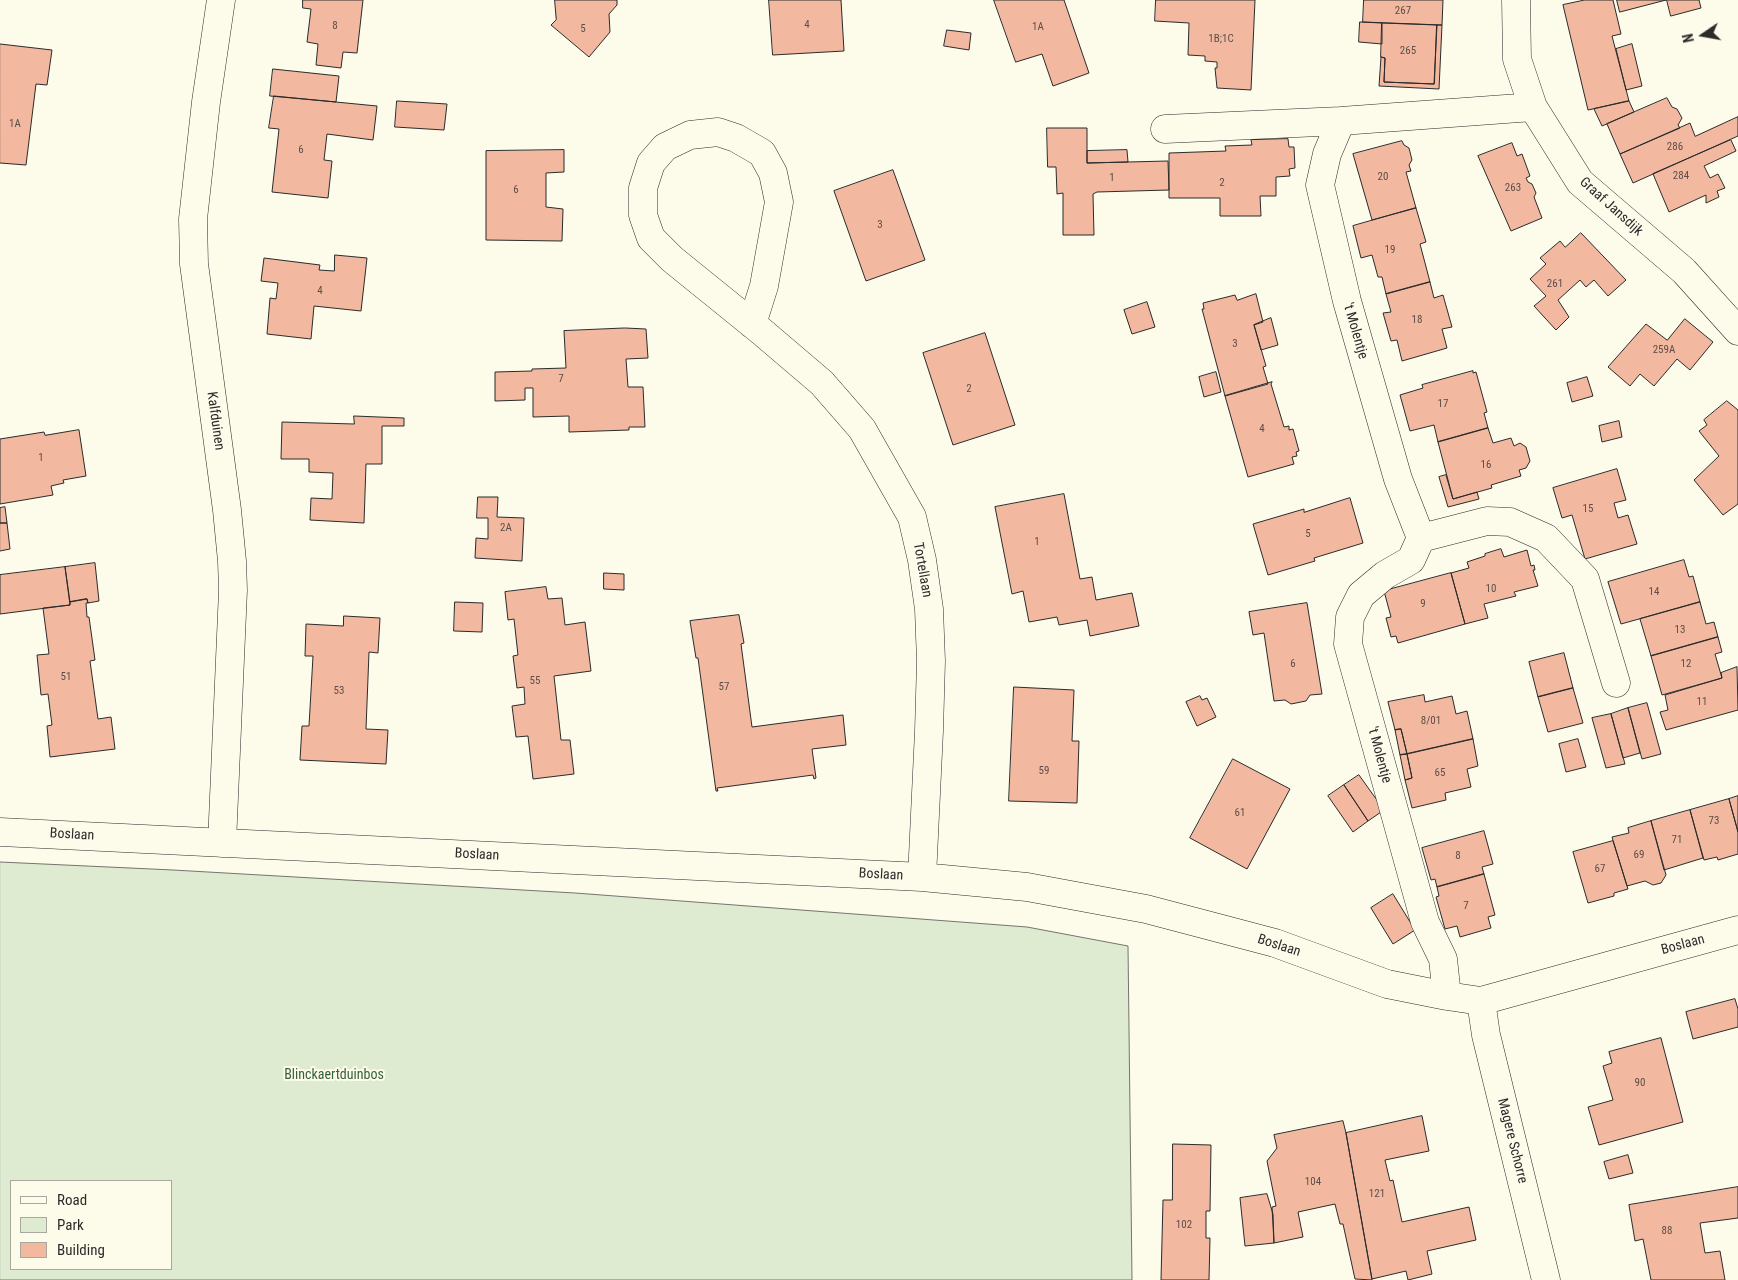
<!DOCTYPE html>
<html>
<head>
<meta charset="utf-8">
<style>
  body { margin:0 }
  #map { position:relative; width:1738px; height:1280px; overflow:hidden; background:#fdfbea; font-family:"Roboto Condensed",sans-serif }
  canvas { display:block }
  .legend { position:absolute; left:10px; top:1180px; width:162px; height:90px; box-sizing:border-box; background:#fdfbea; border:1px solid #a9a89e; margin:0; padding:6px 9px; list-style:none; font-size:15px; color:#2b2b2b }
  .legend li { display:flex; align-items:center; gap:10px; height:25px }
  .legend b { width:25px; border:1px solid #a9a89e }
  .north { position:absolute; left:1678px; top:10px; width:50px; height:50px; -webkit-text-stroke:4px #fdfbea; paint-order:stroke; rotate:258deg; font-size:14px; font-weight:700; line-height:20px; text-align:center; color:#2b2b2b }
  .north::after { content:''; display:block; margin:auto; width:18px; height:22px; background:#2b2b2b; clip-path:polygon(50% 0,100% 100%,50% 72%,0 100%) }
</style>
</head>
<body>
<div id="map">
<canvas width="1738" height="1280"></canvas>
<ul class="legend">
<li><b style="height:6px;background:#fdfbea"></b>Road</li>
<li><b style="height:14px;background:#deebd1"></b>Park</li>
<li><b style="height:14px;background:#f2b8a0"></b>Building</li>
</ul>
<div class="north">N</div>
</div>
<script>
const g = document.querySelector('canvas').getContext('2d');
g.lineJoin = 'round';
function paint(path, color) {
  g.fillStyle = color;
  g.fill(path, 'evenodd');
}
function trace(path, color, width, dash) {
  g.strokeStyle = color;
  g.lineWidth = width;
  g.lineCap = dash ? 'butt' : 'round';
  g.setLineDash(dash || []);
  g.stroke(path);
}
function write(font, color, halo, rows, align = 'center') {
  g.font = font + ' "Roboto Condensed",sans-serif';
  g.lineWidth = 4;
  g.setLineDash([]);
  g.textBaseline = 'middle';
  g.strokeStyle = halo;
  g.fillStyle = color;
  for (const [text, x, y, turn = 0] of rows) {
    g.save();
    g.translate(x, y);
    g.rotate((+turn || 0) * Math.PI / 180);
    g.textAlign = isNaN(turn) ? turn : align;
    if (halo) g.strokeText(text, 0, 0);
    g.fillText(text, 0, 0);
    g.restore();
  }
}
const green = new Path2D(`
  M 0,862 L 173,870 L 575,893 L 1027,927 L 1128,946 L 1132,1280 L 0,1280 ZM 11,1181 L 171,1181 L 171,1269 L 11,1269 Z`);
paint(green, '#deebd1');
trace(green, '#74746e', 1);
const building = new Path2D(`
  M 303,0 L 363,0 L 357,53 L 343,52 L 341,68 L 316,65 L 318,44 L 307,42 L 311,9 L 303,8 Z
  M 555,0 L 617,0 L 617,5 L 609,14 L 610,32 L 589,57 L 551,25 L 556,20 Z
  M 769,0 L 841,0 L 844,51 L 773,55 Z
  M 994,0 L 1064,0 L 1089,73 L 1053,86 L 1042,54 L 1016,62 Z
  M 1156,0 L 1255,0 L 1251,90 L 1217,88 L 1215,68 L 1217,68 L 1217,62 L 1205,61 L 1205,56 L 1188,55 L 1189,23 L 1155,21 Z
  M 1364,0 L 1443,0 L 1442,25 L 1363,22 Z
  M 1585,0 L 1613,0 L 1621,34 L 1612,36 L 1629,101 L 1588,110 L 1563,5 Z
  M 1617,0 L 1666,0 L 1620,12 Z
  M 1667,0 L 1699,0 L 1701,8 L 1671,16 Z
  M 1360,22 L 1382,23 L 1382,44 L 1359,42 Z
  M 1382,23 L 1437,25 L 1434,84 L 1384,82 L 1385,58 L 1381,57 Z
  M 1437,25 L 1442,25 L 1439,89 L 1379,86 L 1381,57 L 1385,58 L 1384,82 L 1434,84 Z
  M 947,30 L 971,33 L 969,50 L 944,46 Z
  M 0,44 L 52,50 L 47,85 L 36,84 L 26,165 L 0,163 Z
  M 1632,44 L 1642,86 L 1626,90 L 1616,49 Z
  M 273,69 L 339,76 L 336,102 L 270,96 Z
  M 274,96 L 377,106 L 373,140 L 327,134 L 324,160 L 332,161 L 328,198 L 272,192 L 279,129 L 269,128 Z
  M 1667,98 L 1672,107 L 1677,109 L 1682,118 L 1678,125 L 1680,128 L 1620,154 L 1607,124 Z
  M 397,101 L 447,104 L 444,130 L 395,127 Z
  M 1629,101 L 1634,112 L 1602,126 L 1594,109 Z
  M 1738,117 L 1738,136 L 1633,183 L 1620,154 L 1690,123 L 1695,136 Z
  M 1047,128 L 1087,128 L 1087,163 L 1168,161 L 1169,190 L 1097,192 L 1093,194 L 1094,235 L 1063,235 L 1063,193 L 1057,194 L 1056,167 L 1048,167 Z
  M 1288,139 L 1289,147 L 1294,147 L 1295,168 L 1289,169 L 1290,176 L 1276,177 L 1276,196 L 1260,196 L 1261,216 L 1220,216 L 1220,198 L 1169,198 L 1169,153 L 1226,151 L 1225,146 L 1252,145 L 1251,140 Z
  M 1731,140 L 1736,151 L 1704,166 L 1710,178 L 1718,174 L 1725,188 L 1717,191 L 1719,197 L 1706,203 L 1706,195 L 1669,212 L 1653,174 Z
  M 1402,141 L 1404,145 L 1409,148 L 1412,160 L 1409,165 L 1411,171 L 1406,172 L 1416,208 L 1372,220 L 1353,154 Z
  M 1512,143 L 1517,156 L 1522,154 L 1530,176 L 1526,178 L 1528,182 L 1532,184 L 1536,193 L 1534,197 L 1542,218 L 1511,231 L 1478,156 Z
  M 564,150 L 564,172 L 546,173 L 546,207 L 563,209 L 562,241 L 486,240 L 486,151 Z
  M 1127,150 L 1128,162 L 1087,163 L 1087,151 Z
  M 893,170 L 925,260 L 866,281 L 834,191 Z
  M 1416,208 L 1426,242 L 1420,244 L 1430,282 L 1386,294 L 1382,277 L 1378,277 L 1372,255 L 1361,258 L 1353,226 Z
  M 1581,233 L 1626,280 L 1608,296 L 1594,280 L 1586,287 L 1580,280 L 1558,300 L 1569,317 L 1556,330 L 1534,306 L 1546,296 L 1530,279 L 1546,264 L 1540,258 L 1560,241 L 1565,247 Z
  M 335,255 L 367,258 L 361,311 L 314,306 L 311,339 L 267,334 L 270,298 L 276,299 L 278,283 L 261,281 L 264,258 L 320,265 L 319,270 L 334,271 Z
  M 1430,282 L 1434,298 L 1443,295 L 1452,327 L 1442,329 L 1447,348 L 1402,361 L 1397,340 L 1391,341 L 1383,313 L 1391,312 L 1386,294 Z
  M 1256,294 L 1263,322 L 1254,325 L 1266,366 L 1263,367 L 1268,384 L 1225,396 L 1202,309 L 1204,309 L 1203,303 L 1235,295 L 1237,300 Z
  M 1147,302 L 1155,327 L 1132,334 L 1124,310 Z
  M 1271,318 L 1278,345 L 1261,350 L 1254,325 Z
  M 1685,319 L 1713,342 L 1690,370 L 1677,359 L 1654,386 L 1640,374 L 1630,386 L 1608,367 L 1646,324 L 1667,340 Z
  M 625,328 L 646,329 L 648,358 L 626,359 L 628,387 L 643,387 L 645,427 L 629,427 L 629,430 L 569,432 L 569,416 L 533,417 L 533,388 L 525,388 L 525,400 L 495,401 L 495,372 L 532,371 L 532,369 L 566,368 L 564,331 Z
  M 985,333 L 1015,425 L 953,445 L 923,353 Z
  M 1473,371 L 1473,373 L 1476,372 L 1487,412 L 1484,413 L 1488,428 L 1438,442 L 1434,425 L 1410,431 L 1400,395 L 1423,388 L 1422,385 Z
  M 1216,372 L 1221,392 L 1204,397 L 1199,377 Z
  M 1587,377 L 1593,396 L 1572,402 L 1567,383 Z
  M 1272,382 L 1271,384 L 1284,427 L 1289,426 L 1289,430 L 1293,429 L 1299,451 L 1296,452 L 1297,456 L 1292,457 L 1294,464 L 1248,477 L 1225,396 Z
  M 1727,401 L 1738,410 L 1738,504 L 1723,515 L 1694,480 L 1719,456 L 1699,431 L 1707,425 L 1704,420 Z
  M 354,416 L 404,418 L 404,426 L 382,426 L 382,464 L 366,464 L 364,523 L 310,520 L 311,498 L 332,499 L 333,473 L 309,472 L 309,459 L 281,459 L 282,422 L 354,424 Z
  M 1619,421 L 1622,437 L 1602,442 L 1599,426 Z
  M 1488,428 L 1493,443 L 1511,438 L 1514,446 L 1520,443 L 1526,447 L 1530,461 L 1526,468 L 1519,470 L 1521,476 L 1491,485 L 1492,488 L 1453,499 L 1438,442 Z
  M 79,430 L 86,476 L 63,480 L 64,483 L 51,486 L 53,495 L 0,504 L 0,439 L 44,432 L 45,435 Z
  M 1617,469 L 1626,500 L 1614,503 L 1618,518 L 1628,515 L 1637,544 L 1585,559 L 1572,515 L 1562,518 L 1553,488 Z
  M 1446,475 L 1453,499 L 1477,492 L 1479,499 L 1448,507 L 1439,477 Z
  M 1064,494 L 1080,579 L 1092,577 L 1096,600 L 1132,593 L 1139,626 L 1090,636 L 1087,620 L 1059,625 L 1057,617 L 1029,622 L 1023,591 L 1012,594 L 995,507 Z
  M 478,497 L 498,497 L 497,517 L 524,518 L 522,561 L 475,558 L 476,538 L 488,539 L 488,518 L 477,518 Z
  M 1350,498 L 1363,543 L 1314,558 L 1315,561 L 1268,575 L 1253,524 L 1304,509 L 1304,512 Z
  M 5,507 L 7,523 L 0,523 L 0,508 Z
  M 0,523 L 7,523 L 10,549 L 0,551 Z
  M 1501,549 L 1504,557 L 1527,550 L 1531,566 L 1534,565 L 1535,570 L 1533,570 L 1538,586 L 1514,592 L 1516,596 L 1484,604 L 1488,618 L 1465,624 L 1451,573 L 1469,568 L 1467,562 L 1485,556 L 1485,554 Z
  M 1684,560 L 1689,577 L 1693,576 L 1700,602 L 1621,624 L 1608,582 Z
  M 95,563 L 99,601 L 88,603 L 87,599 L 70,602 L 65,567 Z
  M 65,567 L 70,605 L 0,614 L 0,575 Z
  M 604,573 L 624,574 L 624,590 L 604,589 Z
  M 1451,573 L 1465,624 L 1398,643 L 1396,636 L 1391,637 L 1386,618 L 1391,617 L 1384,591 Z
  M 546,587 L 548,599 L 562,598 L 565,625 L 585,622 L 591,671 L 554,676 L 561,740 L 570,740 L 574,774 L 533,779 L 528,736 L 516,737 L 512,706 L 525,704 L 524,687 L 517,688 L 513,656 L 518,655 L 514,619 L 508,620 L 505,592 Z
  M 87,599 L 88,603 L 86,603 L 87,617 L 89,617 L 95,660 L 90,661 L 98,719 L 111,717 L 115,749 L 50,757 L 47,726 L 52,725 L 48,694 L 41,695 L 37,655 L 49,654 L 43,608 L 70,605 L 70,602 Z
  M 455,602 L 483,603 L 482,632 L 454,631 Z
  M 1700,602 L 1706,624 L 1714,622 L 1718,637 L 1651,656 L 1640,619 Z
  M 1307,603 L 1322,694 L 1310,695 L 1306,701 L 1291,704 L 1285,700 L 1274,701 L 1264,633 L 1253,635 L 1249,612 Z
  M 739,615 L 744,643 L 741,644 L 752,727 L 843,715 L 846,745 L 812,749 L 816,778 L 814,779 L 813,775 L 717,788 L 718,791 L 716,791 L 698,658 L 696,658 L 690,621 Z
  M 344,616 L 380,618 L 378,653 L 369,652 L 366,729 L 388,730 L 386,764 L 300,760 L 302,726 L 309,726 L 313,656 L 305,656 L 306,624 L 343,626 Z
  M 1718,637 L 1722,652 L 1715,654 L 1722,678 L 1662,695 L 1651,656 Z
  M 1564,653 L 1573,688 L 1538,697 L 1529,662 Z
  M 1737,667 L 1738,710 L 1666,730 L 1660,712 L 1668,710 L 1665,695 L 1722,678 L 1721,673 Z
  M 1014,687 L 1074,690 L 1072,741 L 1079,741 L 1077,803 L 1009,801 Z
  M 1573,688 L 1583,723 L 1548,732 L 1538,697 Z
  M 1424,695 L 1425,702 L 1452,696 L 1456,714 L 1467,711 L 1473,739 L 1407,754 L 1401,729 L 1395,730 L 1388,702 Z
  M 1200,696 L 1202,700 L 1207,698 L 1216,717 L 1197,726 L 1186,702 Z
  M 1647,703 L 1661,754 L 1642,759 L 1628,708 Z
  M 1628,708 L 1640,753 L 1623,758 L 1611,714 Z
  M 1611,714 L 1625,764 L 1606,768 L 1592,718 Z
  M 1401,729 L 1407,754 L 1400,755 L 1395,730 Z
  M 1473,739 L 1478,766 L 1467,769 L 1471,787 L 1445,793 L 1446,800 L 1412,808 L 1405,780 L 1412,778 L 1407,754 Z
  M 1578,739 L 1586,767 L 1566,772 L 1559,744 Z
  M 1407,754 L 1412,778 L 1405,780 L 1400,755 Z
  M 1233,759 L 1290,789 L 1247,869 L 1190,838 Z
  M 1359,775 L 1384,810 L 1368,821 L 1344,785 Z
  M 1344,785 L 1368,821 L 1353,832 L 1328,796 Z
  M 1738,796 L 1738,832 L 1729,799 Z
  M 1729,799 L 1738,832 L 1738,854 L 1718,860 L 1717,857 L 1704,860 L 1690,810 Z
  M 1690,810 L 1703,858 L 1664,870 L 1651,821 Z
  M 1651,821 L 1666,875 L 1661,883 L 1653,885 L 1645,881 L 1627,886 L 1612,837 L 1629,833 L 1628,828 Z
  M 1484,831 L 1493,864 L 1482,867 L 1484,874 L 1437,887 L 1435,879 L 1431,880 L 1422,848 Z
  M 1613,841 L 1628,889 L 1614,893 L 1614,896 L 1588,903 L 1573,852 Z
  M 1484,874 L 1495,915 L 1488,917 L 1491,928 L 1460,937 L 1457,926 L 1445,929 L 1436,897 L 1439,896 L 1437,887 Z
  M 1393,894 L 1415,930 L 1393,944 L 1371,908 Z
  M 1735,999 L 1738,1009 L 1738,1027 L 1693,1039 L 1686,1012 Z
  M 1661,1038 L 1683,1122 L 1599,1145 L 1588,1107 L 1613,1100 L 1603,1066 L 1612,1063 L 1609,1052 Z
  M 1422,1116 L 1429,1151 L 1385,1160 L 1390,1181 L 1393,1180 L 1402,1222 L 1469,1207 L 1476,1240 L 1427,1251 L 1432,1274 L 1408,1280 L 1406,1271 L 1372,1279 L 1346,1133 Z
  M 1343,1121 L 1346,1133 L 1372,1280 L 1355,1279 L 1343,1224 L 1340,1224 L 1335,1204 L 1298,1212 L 1303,1237 L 1274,1243 L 1272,1207 L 1276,1206 L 1267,1161 L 1277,1148 L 1274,1135 Z
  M 1173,1144 L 1211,1145 L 1210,1211 L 1206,1211 L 1206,1238 L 1210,1238 L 1209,1280 L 1161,1280 L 1163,1200 L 1172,1200 Z
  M 1628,1155 L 1633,1173 L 1609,1179 L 1604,1162 Z
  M 1738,1187 L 1738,1218 L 1700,1223 L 1705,1253 L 1720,1251 L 1725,1280 L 1651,1280 L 1643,1239 L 1635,1241 L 1629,1205 Z
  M 1267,1194 L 1273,1214 L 1274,1243 L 1245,1246 L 1240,1198 Z`);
paint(building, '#f2b8a0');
trace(building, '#2b2b2b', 1);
const minor = new Path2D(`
  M 221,0 L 206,102 L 193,219 L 194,264 L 227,510 L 232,561 L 233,590 L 222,843
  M 1516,0 L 1517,59 L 1533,107 L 1580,182 L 1684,271 L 1738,331
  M 1533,107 L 1341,121 L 1327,154 L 1320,185 L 1347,301 L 1398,479 L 1421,538 L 1487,521 L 1510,522 L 1546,538 L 1585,579 L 1616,683
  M 1165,129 L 1341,121
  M 752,324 L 764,286 L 779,202 L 773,173 L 762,153 L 736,138 L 718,132 L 690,135 L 665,147 L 651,163 L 643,188 L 643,215 L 651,238 L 672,259 L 761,331 L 822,383 L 862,429 L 912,517 L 922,560 L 929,609 L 931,661 L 929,731 L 922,877
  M 1421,538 L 1411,560 L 1385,575 L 1361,595 L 1350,617 L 1348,644 L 1425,922 L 1443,959 L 1447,996
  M 0,832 L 922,877 L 1027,887 L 1146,909 L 1275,943 L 1387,984 L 1447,996 L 1481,1001 L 1738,930
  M 1481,1001 L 1486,1035 L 1546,1280`);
trace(minor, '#2b2b2b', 29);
trace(minor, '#fdfbea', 28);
write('11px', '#5d4e48', null, [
  ["267",1403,11],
  ["4",807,25],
  ["8",335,26],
  ["1A",1038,27],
  ["5",583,29],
  ["1B;1C",1221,39],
  ["265",1408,51],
  ["1A",15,124],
  ["286",1675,147],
  ["6",301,150],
  ["284",1681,176],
  ["20",1383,177],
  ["1",1112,178],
  ["2",1222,183],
  ["263",1513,188],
  ["6",516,190],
  ["3",880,225],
  ["19",1390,250],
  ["261",1555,284],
  ["4",320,291],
  ["18",1417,320],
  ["3",1235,344],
  ["259A",1664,350],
  ["7",561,379],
  ["2",969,389],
  ["17",1443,404],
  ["4",1262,429],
  ["1",41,458],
  ["16",1486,465],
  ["15",1588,509],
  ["2A",506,528],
  ["5",1308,534],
  ["1",1037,542],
  ["10",1491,589],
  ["14",1654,592],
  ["9",1423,604],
  ["13",1680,630],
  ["6",1293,664],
  ["12",1686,664],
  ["51",66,677],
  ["55",535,681],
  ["57",724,687],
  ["53",339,691],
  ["11",1702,702],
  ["8/01",1431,721],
  ["59",1044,771],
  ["65",1440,773],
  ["61",1240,813],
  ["73",1714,821],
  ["71",1677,840],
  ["69",1639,855],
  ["8",1458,856],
  ["67",1600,869],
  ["7",1466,906],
  ["90",1640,1083],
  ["104",1313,1182],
  ["121",1377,1194],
  ["102",1184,1225],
  ["88",1667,1231]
]);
write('14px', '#2b2b2b', '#fdfbea', [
  ["Graaf Jansdijk",1611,207,42],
  ["'t Molentje",1355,331,74],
  ["Kalfduinen",215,421,82],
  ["Tortellaan",922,570,80],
  ["'t Molentje",1379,755,75],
  ["Boslaan",72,835,3],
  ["Boslaan",477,855,3],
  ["Boslaan",881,875,3],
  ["Boslaan",1683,945,-15],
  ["Boslaan",1279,946,18],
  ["Magere Schorre",1512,1141,76]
]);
write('14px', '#34623c', '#fdfbea', [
  ["Blinckaertduinbos",334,1075]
]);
</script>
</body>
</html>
